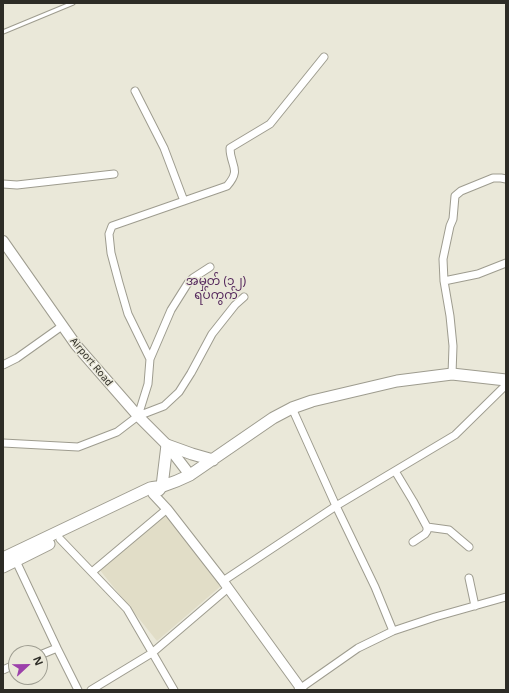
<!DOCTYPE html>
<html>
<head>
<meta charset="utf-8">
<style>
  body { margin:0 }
  #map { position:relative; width:509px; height:693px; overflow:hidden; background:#eae8d9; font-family:"Noto Sans",sans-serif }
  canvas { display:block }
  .frame { position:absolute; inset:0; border:4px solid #2d2c26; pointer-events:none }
  .north { position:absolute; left:8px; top:645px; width:40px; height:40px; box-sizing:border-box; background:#eae8d9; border:1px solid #9e9d91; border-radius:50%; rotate:68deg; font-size:11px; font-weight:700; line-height:16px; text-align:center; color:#2d2c26 }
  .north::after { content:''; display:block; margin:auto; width:14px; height:18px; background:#9c40aa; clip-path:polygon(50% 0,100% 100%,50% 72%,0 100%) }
</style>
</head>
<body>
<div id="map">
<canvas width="509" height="693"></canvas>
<div class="frame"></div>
<div class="north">N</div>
</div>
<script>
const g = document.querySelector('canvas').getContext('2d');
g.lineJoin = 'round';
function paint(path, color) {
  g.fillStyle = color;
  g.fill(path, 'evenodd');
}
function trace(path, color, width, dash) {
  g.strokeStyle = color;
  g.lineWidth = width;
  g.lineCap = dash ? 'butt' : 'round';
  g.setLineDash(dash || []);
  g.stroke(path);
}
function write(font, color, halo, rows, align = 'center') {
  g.font = font + ' "Noto Sans","Noto Sans Myanmar",sans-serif';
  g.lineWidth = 3;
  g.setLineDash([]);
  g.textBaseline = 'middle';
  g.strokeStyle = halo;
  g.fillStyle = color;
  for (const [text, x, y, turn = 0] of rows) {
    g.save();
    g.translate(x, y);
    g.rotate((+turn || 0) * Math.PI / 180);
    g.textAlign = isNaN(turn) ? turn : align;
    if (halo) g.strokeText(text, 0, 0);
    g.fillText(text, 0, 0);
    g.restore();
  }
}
paint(new Path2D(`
  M 167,512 L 221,586 L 157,641 L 99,569 Z`), '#e1ddc7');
const service = new Path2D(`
  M 3,32 L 73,3`);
const minor = new Path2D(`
  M 135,91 L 164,148 L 184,201
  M 3,184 L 17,185 L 114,174
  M 444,281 L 478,274 L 506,263
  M 150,359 L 128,314 L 119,283 L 111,253 L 109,234 L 112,226 L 227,186 C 242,169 230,166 230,148 L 270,124 L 324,57
  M 3,365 L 17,358 L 62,326
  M 452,374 L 453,346 L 450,316 L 444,281 L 443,259 L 450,226 L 453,219 L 455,196 L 461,191 L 493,178 L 501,178 L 506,179
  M 292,408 L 336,506 L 375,587 L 393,631
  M 138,416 L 164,406 L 179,392 L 191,373 L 212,334 L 235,305 L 244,297
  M 3,443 L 78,447 L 117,432 L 138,416 L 148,384 L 150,359 L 171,310 L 188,283 L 193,278 L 210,267
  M 395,471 L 413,501 L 427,527 L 427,531 L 425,534 L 413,542
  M 427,527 L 449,530 L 469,547
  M 60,539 L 127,609 L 174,690
  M 16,561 L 57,648 L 78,690
  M 92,572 L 167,509
  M 469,578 L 475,606
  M 223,581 L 336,506 L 455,435 L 506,385
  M 40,655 L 57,648
  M 3,670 L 16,664
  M 91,690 L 152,653 L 228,588
  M 298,690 L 358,648 L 393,631 L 435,617 L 506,597`);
const tertiary = new Path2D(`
  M 153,494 L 167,509 L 223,581 L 302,690`);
const secondary = new Path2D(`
  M 3,241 L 76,345 L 138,416 L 167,445 L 190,475`);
const primary = new Path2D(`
  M 159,490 L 162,486 L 167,445 L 192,454 L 213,460
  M 3,558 L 150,488 C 155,487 159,487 163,486 C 172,483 182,479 190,475 L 273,418 L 292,408 L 312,401 L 397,381 L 452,374 L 506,380
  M 3,567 L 49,544`);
trace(service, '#9e9c8f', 5.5);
trace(minor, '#9e9c8f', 9);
trace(tertiary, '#9e9c8f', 11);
trace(secondary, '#9e9c8f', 12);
trace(primary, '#9e9c8f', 13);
trace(service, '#fff', 3.5);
trace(minor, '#fff', 7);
trace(tertiary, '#fff', 9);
trace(secondary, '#fff', 10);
trace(primary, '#fff', 11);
write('10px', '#2d2c26', '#eae8d9', [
  ["Airport Road",91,362,50]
]);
write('12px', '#55285c', '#eae8d9', [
  ["အမှတ် (၁၂)",216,282],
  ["ရပ်ကွက်",216,296]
]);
</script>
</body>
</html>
